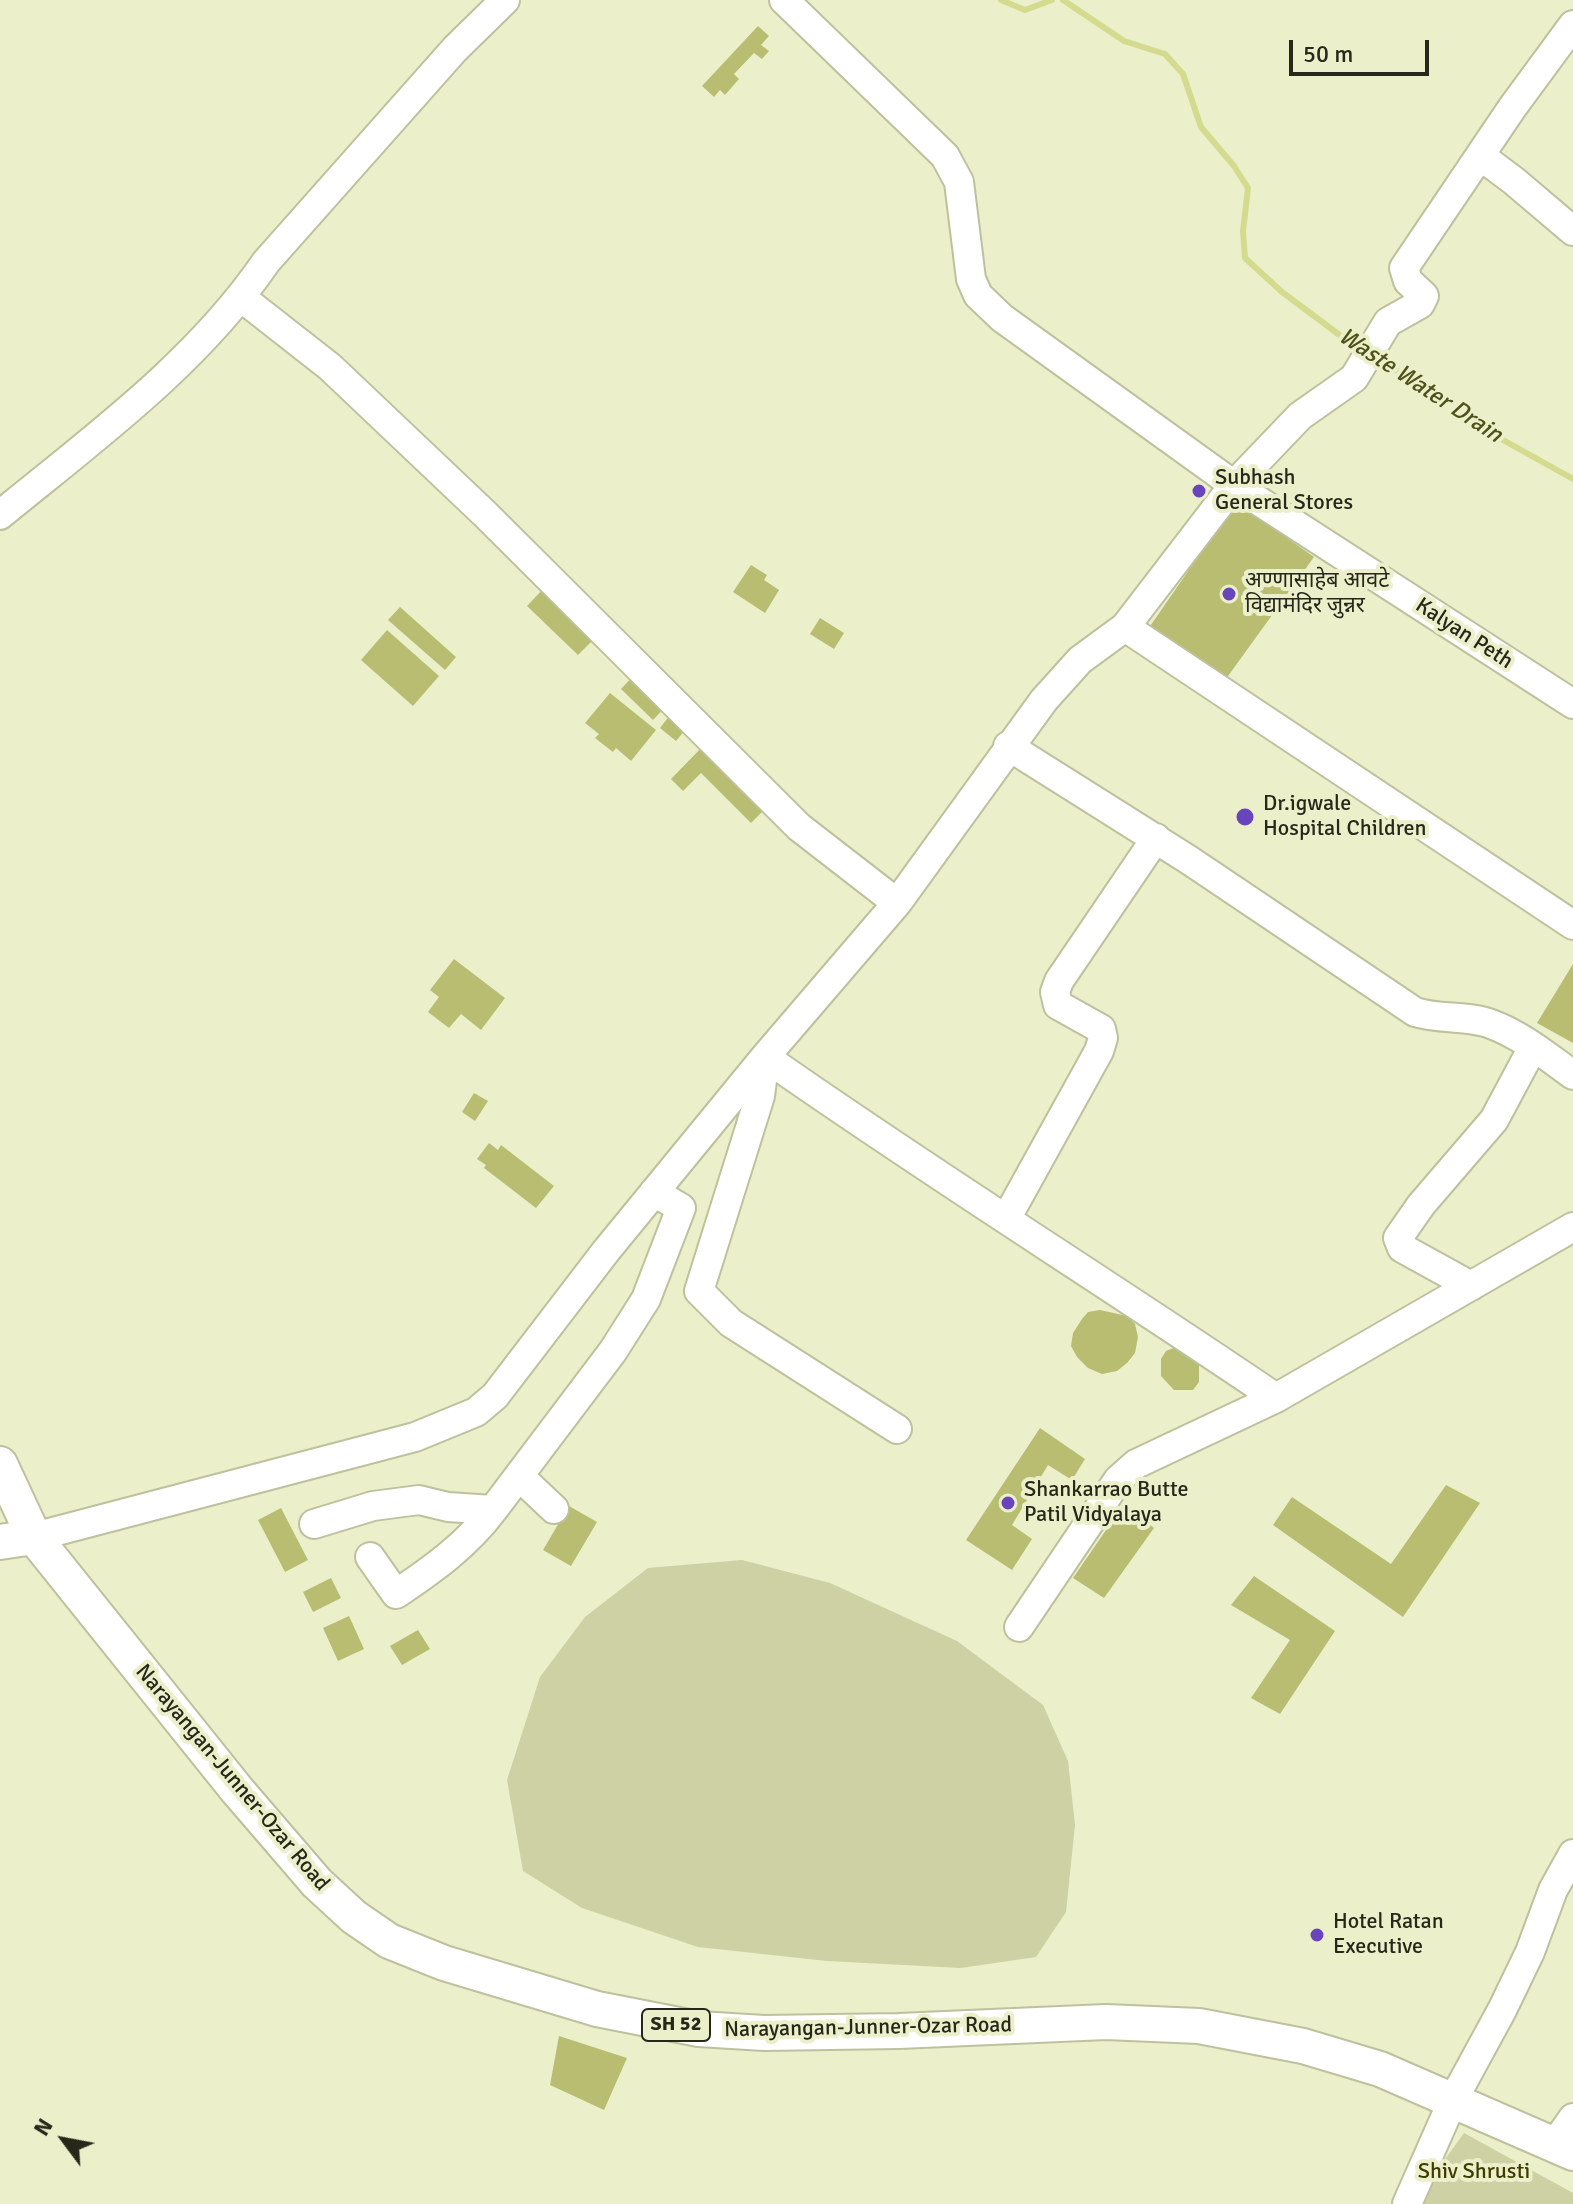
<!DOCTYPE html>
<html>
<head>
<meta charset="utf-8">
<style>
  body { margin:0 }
  #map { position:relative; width:1573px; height:2204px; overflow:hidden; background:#ebefca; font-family:Signika,sans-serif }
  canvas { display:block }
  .north { position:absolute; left:24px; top:2100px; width:80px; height:80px; -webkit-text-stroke:6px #ebefca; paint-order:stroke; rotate:302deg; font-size:22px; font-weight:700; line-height:32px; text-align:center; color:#27281a }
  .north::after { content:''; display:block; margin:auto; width:28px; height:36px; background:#27281a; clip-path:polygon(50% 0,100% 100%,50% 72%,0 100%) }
  .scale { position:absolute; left:1289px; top:40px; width:140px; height:36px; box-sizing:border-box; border:4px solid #27281a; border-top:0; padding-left:10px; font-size:24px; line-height:28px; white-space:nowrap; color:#27281a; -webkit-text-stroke:6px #ebefca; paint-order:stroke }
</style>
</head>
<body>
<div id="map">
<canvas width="1573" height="2204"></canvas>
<div class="north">N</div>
<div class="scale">50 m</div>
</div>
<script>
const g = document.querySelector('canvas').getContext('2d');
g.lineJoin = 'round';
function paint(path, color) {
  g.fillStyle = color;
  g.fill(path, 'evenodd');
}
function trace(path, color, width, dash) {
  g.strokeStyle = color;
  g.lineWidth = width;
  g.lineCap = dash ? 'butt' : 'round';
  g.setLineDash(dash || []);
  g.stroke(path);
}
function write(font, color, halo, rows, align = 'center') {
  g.font = font + ' Signika,"Noto Sans Devanagari",sans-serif';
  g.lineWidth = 8;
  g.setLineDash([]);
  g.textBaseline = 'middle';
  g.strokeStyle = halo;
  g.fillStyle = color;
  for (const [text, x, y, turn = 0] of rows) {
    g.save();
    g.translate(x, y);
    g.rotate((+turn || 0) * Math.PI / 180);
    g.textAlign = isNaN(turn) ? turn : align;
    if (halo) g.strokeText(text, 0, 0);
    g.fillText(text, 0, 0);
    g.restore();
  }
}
paint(new Path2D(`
  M 742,1560 L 830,1583 L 957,1641 L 1043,1705 L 1068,1761 L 1075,1825 L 1066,1912 L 1036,1957 L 961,1968 L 827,1961 L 698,1947 L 582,1908 L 523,1871 L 507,1780 L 540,1677 L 585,1617 L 648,1568 Z
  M 1464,2133 L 1573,2193 L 1573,2204 L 1416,2204 L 1420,2194 Z`), '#cdd1a4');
trace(new Path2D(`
  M 1001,0 L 1025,10 L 1052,0
  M 1063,0 L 1124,41 L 1165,54 L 1183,74 L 1201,127 L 1234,166 L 1248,188 L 1243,231 L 1245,258 L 1282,292 L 1361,351
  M 1375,359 L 1446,397 L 1494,435 L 1573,479`), '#d4da8e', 6);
paint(new Path2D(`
  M 758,26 L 769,36 L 761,45 L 769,51 L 762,59 L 754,53 L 734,74 L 739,79 L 725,95 L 720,90 L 714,97 L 702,86 Z
  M 1236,502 L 1314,557 L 1223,683 L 1146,632 Z
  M 751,565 L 767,575 L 764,580 L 779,590 L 765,613 L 733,592 Z
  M 545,587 L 596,637 L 578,655 L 527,606 Z
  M 400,607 L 456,657 L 445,670 L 388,620 Z
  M 820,618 L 844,633 L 834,649 L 810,634 Z
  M 387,630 L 439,676 L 413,706 L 361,660 Z
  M 635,674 L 667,705 L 653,720 L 621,689 Z
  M 610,693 L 656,730 L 631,761 L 616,748 L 613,752 L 595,738 L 599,734 L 585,723 Z
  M 674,710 L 690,724 L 676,741 L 660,728 Z
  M 707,742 L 770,804 L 751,823 L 701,773 L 683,791 L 671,779 Z
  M 454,959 L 505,998 L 481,1030 L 461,1014 L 449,1028 L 428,1012 L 439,997 L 430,990 Z
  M 1573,964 L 1573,1043 L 1537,1023 Z
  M 474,1093 L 488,1101 L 475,1121 L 462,1112 Z
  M 489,1143 L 498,1150 L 501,1145 L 554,1186 L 536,1208 L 484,1168 L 486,1165 L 477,1159 Z
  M 1100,1310 L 1127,1316 L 1135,1324 L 1138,1337 L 1135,1353 L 1127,1363 L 1117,1371 L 1102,1374 L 1088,1368 L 1077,1357 L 1071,1346 L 1073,1333 L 1082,1319 L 1088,1312 Z
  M 1176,1347 L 1199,1358 L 1199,1382 L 1193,1390 L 1174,1390 L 1161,1376 L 1161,1359 L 1166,1351 Z
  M 1040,1428 L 1085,1459 L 1072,1480 L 1048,1465 L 1012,1525 L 1032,1539 L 1012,1570 L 966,1540 Z
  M 1446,1485 L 1480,1503 L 1403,1617 L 1273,1525 L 1292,1497 L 1391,1564 Z
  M 1124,1504 L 1154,1528 L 1104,1598 L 1073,1578 Z
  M 569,1506 L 597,1522 L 571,1566 L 543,1550 Z
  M 281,1508 L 308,1560 L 285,1572 L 258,1520 Z
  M 1254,1576 L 1335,1631 L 1280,1714 L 1251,1698 L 1290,1640 L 1231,1605 Z
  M 331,1578 L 341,1598 L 313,1612 L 303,1592 Z
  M 349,1616 L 364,1649 L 338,1661 L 323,1628 Z
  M 418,1630 L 430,1649 L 402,1665 L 390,1646 Z
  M 559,2036 L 627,2058 L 604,2110 L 550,2085 Z`), '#b8bd72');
const minor = new Path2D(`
  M 784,0 L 945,156 L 959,182 L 971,279 L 978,295 L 1002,318 L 1234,485 L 1573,704
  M 1482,157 L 1514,181 L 1573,231
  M 242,298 L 330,367 L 485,514 L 799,827 L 897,903
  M 0,515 C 94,438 197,363 266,262 L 455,49 L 505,0
  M 1125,627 L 1573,925
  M 1008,746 L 1189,860 L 1415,1012 C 1440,1020 1468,1015 1491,1024 C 1521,1035 1548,1057 1573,1075
  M 1006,1219 L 1099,1051 L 1103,1038 L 1101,1029 L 1058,1005 L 1055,992 L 1059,981 L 1156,838
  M 1471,1286 L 1402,1248 L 1398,1238 L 1421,1205 L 1494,1120 L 1533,1047
  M 897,1429 L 731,1323 L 699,1291 L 760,1096 L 765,1057 C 933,1175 1107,1283 1276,1398 L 1573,1227
  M 519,1476 L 554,1509
  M 314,1524 L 373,1506 L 419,1500 L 448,1507 L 493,1510 L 613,1351 L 646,1299 L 681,1208 L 654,1192
  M 34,1537 L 415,1437 L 476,1412 L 495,1396 L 606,1251 L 765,1057 L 897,903 L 1044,700 L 1080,660 L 1125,627 L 1234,485 L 1300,416 L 1354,378 L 1388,322 L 1420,304 L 1424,296 L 1408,281 L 1404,268 L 1512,108 L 1573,25
  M 370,1557 L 396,1594 C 432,1570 467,1545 493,1510
  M 1019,1627 L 1118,1480 L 1136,1464 L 1276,1398
  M 1554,2145 L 1573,2118
  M 1407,2204 L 1453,2100 L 1502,2010 L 1530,1952 L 1553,1890 L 1573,1854`);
const major = new Path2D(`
  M 0,1464 L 34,1537 L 237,1790 L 317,1883 L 354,1917 L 389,1941 L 444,1963 L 597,2009 L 699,2029 L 764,2033 L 899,2031 L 1106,2022 L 1199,2026 L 1303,2046 L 1380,2069 L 1573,2153
  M 0,1542 L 34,1537`);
trace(minor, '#bdc19d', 32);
trace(major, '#bdc19d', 38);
trace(minor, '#fff', 28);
trace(major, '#fff', 34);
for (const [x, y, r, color] of [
  [1199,491,8,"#6945bd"],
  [1229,594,8,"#6945bd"],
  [1245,817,10,"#6945bd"],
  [1008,1503,8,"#6945bd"],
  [1317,1935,8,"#6945bd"]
]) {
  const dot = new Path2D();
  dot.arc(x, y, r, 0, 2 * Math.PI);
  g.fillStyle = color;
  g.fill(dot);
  trace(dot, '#ebefca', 3);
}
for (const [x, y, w] of [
  [676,2025,68]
]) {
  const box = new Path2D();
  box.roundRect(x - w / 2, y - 16, w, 32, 6);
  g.fillStyle = '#ebefca';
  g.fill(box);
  trace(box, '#27281a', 2);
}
write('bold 20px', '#27281a', null, [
  ["SH 52",676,2025]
]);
write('22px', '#27281a', '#ebefca', [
  ["Subhash",1215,478],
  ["General Stores",1215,503],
  ["अण्णासाहेब आवटे",1245,581],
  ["विद्यामंदिर जुन्नर",1245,606],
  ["Dr.igwale",1263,804],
  ["Hospital Children",1263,829],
  ["Shankarrao Butte",1024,1490],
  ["Patil Vidyalaya",1024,1515],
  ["Hotel Ratan",1333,1922],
  ["Executive",1333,1947]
], 'left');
write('22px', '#27281a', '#ebefca', [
  ["Kalyan Peth",1464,634,33],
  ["Narayangan-Junner-Ozar Road",232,1778,50],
  ["Narayangan-Junner-Ozar Road",868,2028,-1]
]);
write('22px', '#3c3e00', '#ebefca', [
  ["Shiv Shrusti",1474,2172]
]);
write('italic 24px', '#4e5119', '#ebefca', [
  ["Waste Water Drain",1420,386,33]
]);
</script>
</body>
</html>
